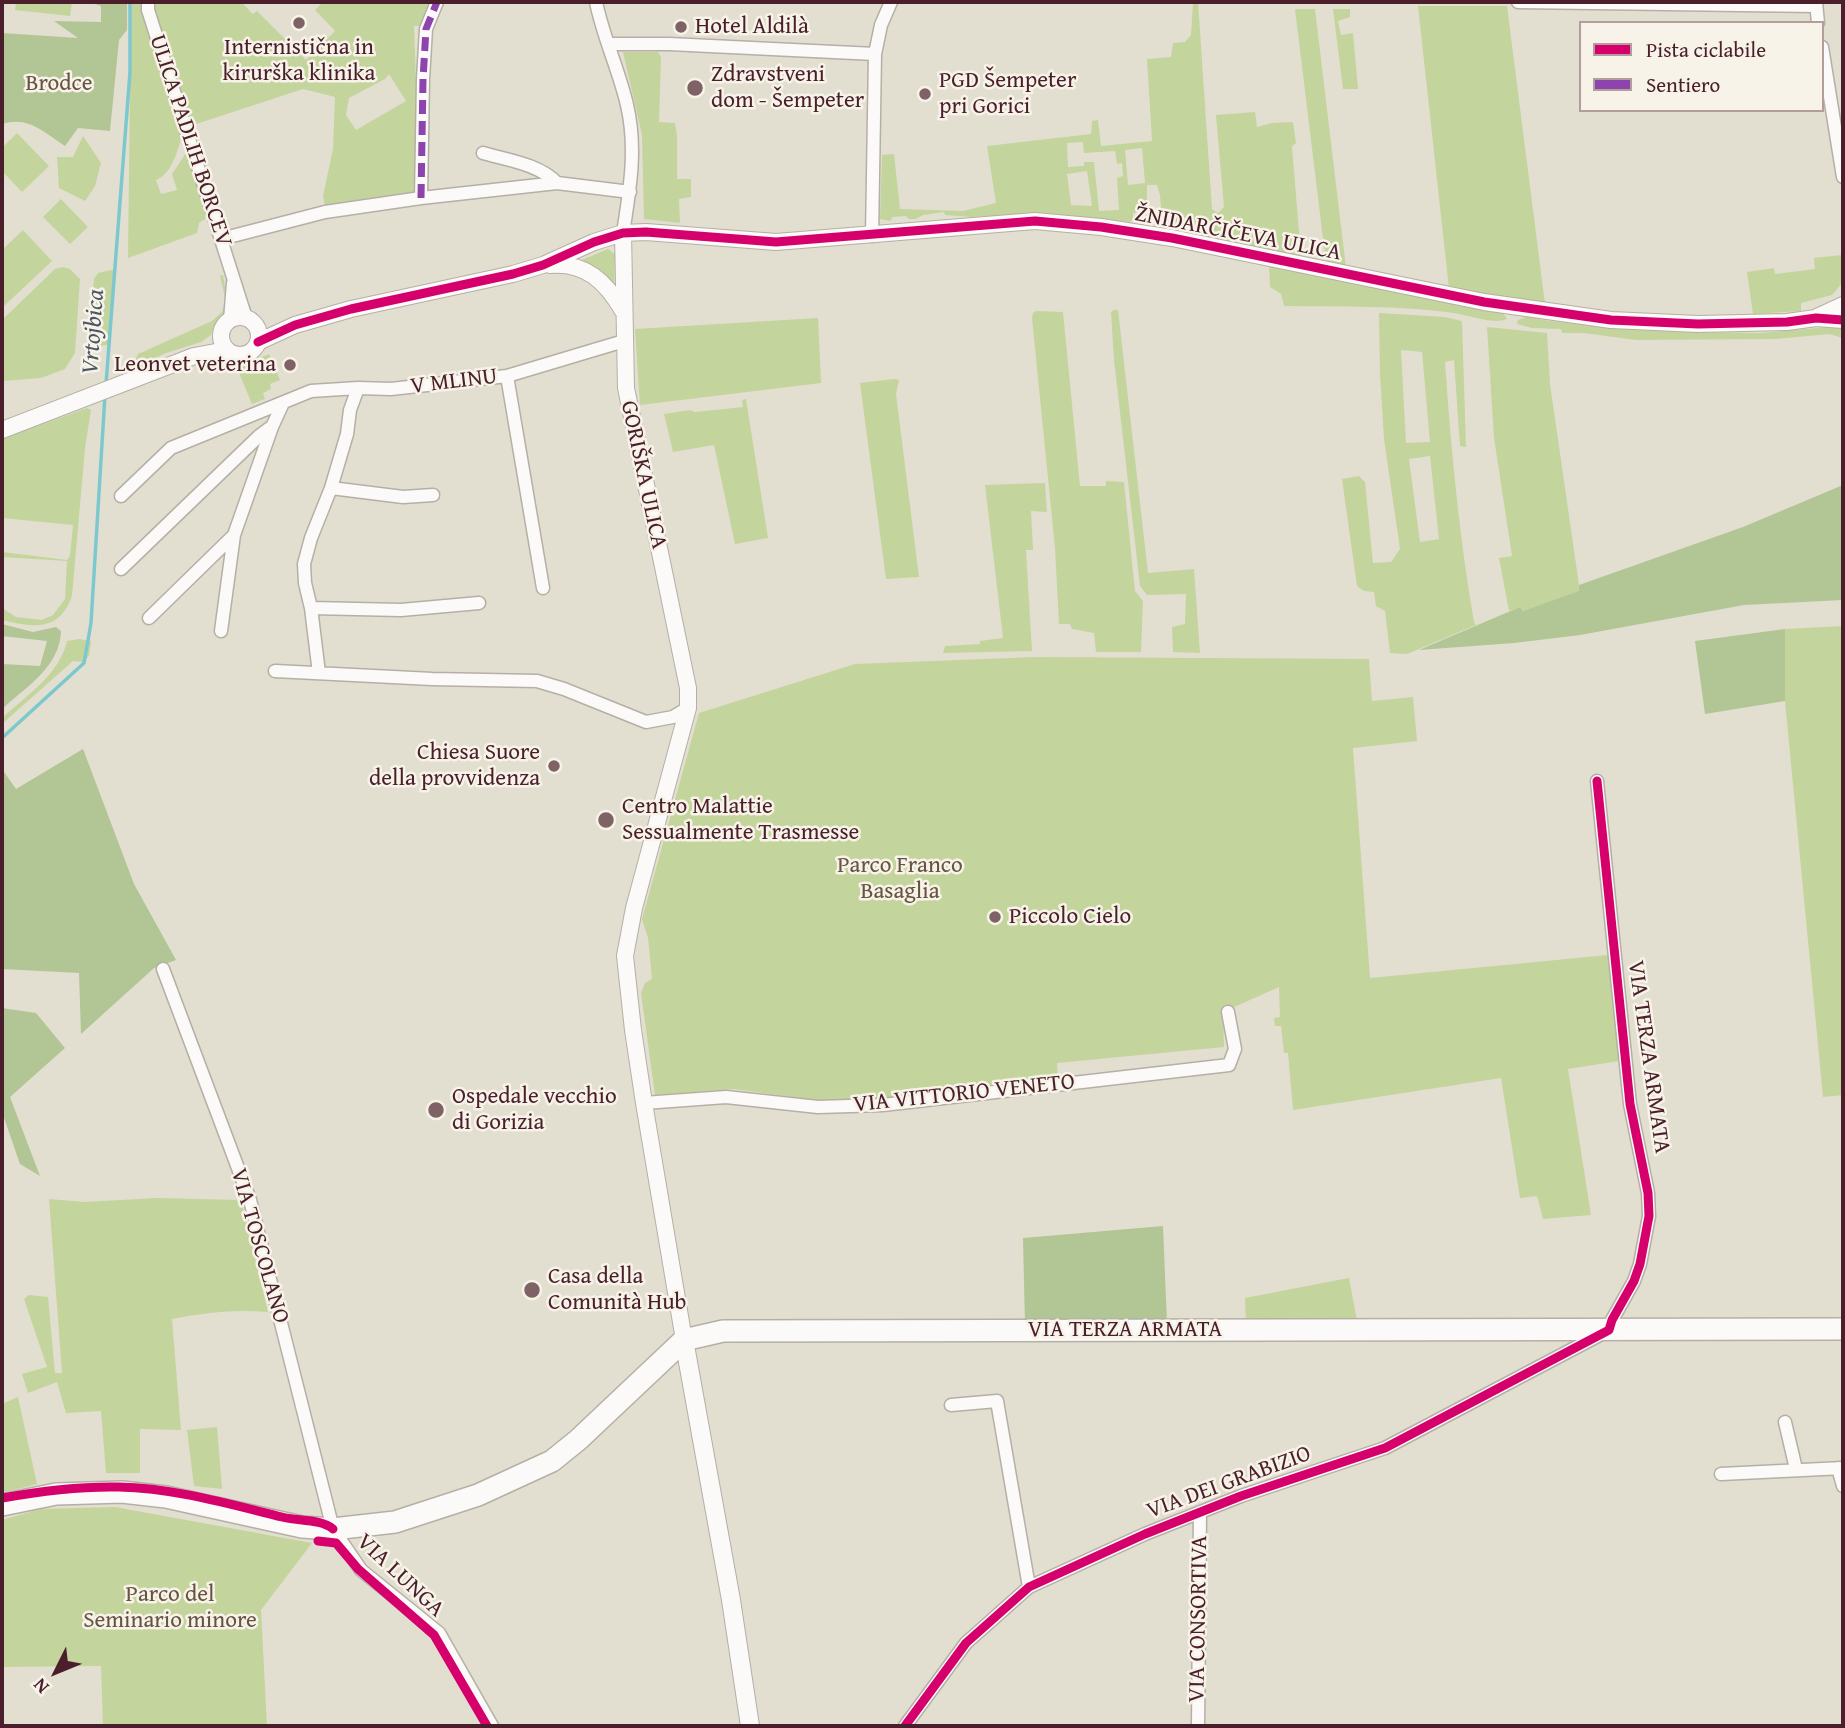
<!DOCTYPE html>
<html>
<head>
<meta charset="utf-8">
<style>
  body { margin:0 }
  #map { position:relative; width:1845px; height:1728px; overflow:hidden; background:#e2dfd0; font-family:"Gentium Book Plus",serif }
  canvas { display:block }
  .frame { position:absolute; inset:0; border:4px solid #4a1f2b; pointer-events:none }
  .legend { position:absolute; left:1579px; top:21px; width:245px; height:91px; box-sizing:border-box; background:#f7f3e8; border:2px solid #b29e9c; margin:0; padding:9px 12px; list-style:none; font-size:21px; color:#4a1f2b }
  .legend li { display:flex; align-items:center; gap:14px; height:35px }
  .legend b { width:35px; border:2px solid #b29e9c }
  .north { position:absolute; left:21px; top:1637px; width:70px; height:70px; -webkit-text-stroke:5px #f7f3e8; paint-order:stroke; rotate:227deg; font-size:19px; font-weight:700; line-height:28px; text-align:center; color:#4a1f2b }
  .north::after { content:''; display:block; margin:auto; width:24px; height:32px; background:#4a1f2b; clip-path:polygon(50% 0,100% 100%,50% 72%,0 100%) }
</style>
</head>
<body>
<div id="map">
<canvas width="1845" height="1728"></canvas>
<div class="frame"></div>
<ul class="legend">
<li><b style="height:9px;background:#d6006c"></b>Pista ciclabile</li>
<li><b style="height:9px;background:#8e44ad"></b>Sentiero</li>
</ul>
<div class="north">N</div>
</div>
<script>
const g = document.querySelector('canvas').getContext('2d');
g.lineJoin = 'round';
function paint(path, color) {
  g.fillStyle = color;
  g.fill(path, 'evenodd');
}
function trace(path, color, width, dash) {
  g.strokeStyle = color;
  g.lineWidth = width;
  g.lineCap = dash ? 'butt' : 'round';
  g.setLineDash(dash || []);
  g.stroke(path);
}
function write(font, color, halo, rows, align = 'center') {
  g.font = font + ' "Gentium Book Plus",serif';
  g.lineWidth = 5;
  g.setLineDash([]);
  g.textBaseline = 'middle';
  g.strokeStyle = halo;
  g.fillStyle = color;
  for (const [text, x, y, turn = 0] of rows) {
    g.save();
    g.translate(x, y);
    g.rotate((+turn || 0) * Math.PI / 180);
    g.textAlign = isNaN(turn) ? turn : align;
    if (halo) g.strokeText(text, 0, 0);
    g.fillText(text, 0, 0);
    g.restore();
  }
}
paint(new Path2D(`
  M 16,2 L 72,2 L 70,16 L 15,10 Z
  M 131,2 L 241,2 L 253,14 L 257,11 L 306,60 L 335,31 L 315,10 L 323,2 L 437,2 L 427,26 L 414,26 L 420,197 L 326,211 L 323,196 L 333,149 L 335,97 L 303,89 L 184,128 C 179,145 174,173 156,180 L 161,194 L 177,190 L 172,174 L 188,150 L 208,217 L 199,223 L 197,233 L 128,258 ZM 389,74 L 406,101 L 356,130 L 346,115 L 349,98 L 385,79 Z
  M 1198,2 L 1212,209 L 1218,213 L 1224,207 L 1216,115 L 1255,112 L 1257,127 L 1272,123 L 1293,122 L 1296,143 L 1292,146 L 1301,257 L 1163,229 L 1160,195 L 1157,185 L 1147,185 L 1147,210 L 1133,213 L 1133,219 L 1130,222 L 1051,214 L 972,217 L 945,215 L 944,212 L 923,215 L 916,219 L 909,219 L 906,216 L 892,217 L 891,221 L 880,219 L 882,155 L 894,154 L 900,209 L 963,211 L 996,203 L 987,146 L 1091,134 L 1092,121 L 1098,120 L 1101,146 L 1152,141 L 1147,59 L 1171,57 L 1173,43 L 1185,42 L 1191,35 L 1193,3 ZM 1083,142 L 1084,153 L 1115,151 L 1117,164 L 1122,163 L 1123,176 L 1117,178 L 1119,210 L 1099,211 L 1094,162 L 1084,162 L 1084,166 L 1068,167 L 1067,143 ZM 1142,148 L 1145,183 L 1128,185 L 1125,150 ZM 1087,171 L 1092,206 L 1071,205 L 1067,174 Z
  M 1418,6 L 1507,6 L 1545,304 L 1449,289 Z
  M 1295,9 L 1315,9 L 1346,268 L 1326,263 Z
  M 1333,9 L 1350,9 L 1350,17 L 1338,21 L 1341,35 L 1353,33 L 1358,89 L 1343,89 Z
  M 623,52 L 658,52 L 661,57 L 659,122 L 675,123 L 677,136 L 677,179 L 691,179 L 691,197 L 679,199 L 680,223 L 644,219 L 642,135 Z
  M 17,133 L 49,166 L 22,192 L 2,171 L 2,148 Z
  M 83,136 L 101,163 L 95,186 L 85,201 L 59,188 L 57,157 L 73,157 Z
  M 61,199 L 88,227 L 70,244 L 43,217 Z
  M 23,230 L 52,261 L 2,308 L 2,250 Z
  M 608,249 L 615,254 L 614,288 L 575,263 Z
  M 1842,255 L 1843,282 L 1832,295 L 1801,303 L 1801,311 L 1753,314 L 1747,272 L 1774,268 L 1775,274 L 1815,269 L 1814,258 Z
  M 1269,264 L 1503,313 L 1507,319 C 1493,325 1469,315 1454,313 C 1398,305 1340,307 1284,306 L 1281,294 L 1270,287 Z
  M 63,267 L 70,269 L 80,279 L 75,353 L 65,369 L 41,378 L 2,381 L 2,320 L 55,269 Z
  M 116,269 L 109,345 L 96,346 L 89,341 L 94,279 L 98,273 Z
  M 223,275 L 227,300 L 225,311 L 216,322 L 211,335 L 201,342 L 163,354 L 136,370 L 134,363 L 138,354 L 212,321 L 222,312 L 226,302 L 220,276 Z
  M 1114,310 L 1118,310 L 1148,573 L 1194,569 L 1200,653 L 1173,652 L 1172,627 L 1185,624 L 1186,594 L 1147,595 L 1140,586 L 1114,360 L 1111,312 Z
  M 1036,311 L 1063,312 L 1080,486 L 1106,486 L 1106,481 L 1124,482 L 1135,591 L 1143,601 L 1141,652 L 1096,652 L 1094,633 L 1072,629 L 1070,624 L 1059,624 L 1055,548 L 1032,318 L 1033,313 Z
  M 1379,313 L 1445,317 L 1462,321 L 1466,447 L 1460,446 L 1454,360 L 1445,362 C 1451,449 1459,535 1474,622 L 1476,625 L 1407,654 L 1390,653 L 1385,611 L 1376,606 L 1374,592 L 1364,591 L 1357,586 L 1342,479 L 1359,476 L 1365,482 L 1373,563 L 1391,562 L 1400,549 L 1384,439 L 1380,374 ZM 1401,350 L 1422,352 L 1430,442 L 1406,443 ZM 1430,456 L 1439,539 L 1420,542 L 1409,459 Z
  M 1528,316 L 1543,320 L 1616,329 L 1680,332 L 1760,333 L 1842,326 L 1843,338 L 1829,334 L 1776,339 L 1636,340 L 1584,333 L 1562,333 L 1561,329 L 1532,328 L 1517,324 L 1518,320 Z
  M 818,318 L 821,383 L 640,405 L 635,329 Z
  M 1487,327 L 1547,333 L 1550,384 L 1579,585 L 1580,591 L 1523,611 L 1520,607 L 1509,611 L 1499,558 L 1512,556 L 1494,438 Z
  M 269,354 L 280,380 L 270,384 L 271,389 L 263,393 L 265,399 L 252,404 L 237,368 Z
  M 894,379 L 899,380 L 896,394 L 919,577 L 886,579 L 860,383 Z
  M 746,399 L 768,538 L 735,544 L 714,445 L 673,452 L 664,414 L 690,410 L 695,412 L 743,407 L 742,400 Z
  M 87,408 L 91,410 L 85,448 L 72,596 C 59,633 32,627 2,620 L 2,608 L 16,617 L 42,620 L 53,615 L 65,599 L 67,561 L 2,557 L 2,552 L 67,560 L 70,556 L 73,525 L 2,518 L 2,439 Z
  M 1045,483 L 1047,512 L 1031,511 L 1033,550 L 1026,550 L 1032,651 L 943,653 L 945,646 L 980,644 L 980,641 L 1003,638 L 985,485 Z
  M 1843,626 L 1843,1095 L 1823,1097 L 1785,701 L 1785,629 Z
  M 79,639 L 91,641 L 89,656 L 83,662 L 73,661 L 2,724 L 2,718 C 27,695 59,675 67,641 Z
  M 1036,657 L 1369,659 L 1372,701 L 1413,697 L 1417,741 L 1353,748 L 1370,978 L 1608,955 L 1619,1061 L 1568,1069 L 1591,1215 L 1543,1219 L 1537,1196 L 1520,1198 L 1501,1078 L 1293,1110 L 1288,1053 L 1284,1053 L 1281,1026 L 1275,1026 L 1274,1018 L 1280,1017 L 1279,987 L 1223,1012 L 1224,1047 L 1057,1063 L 1058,1081 L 839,1103 L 733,1089 L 655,1095 L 641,993 L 645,983 L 652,979 L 648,938 L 642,919 L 699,713 L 855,664 Z
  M 157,1198 L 241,1200 L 268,1312 C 235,1309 204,1313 172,1319 L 181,1430 L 140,1429 L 140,1473 L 106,1473 L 101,1411 L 66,1413 L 57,1382 L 28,1393 L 22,1374 L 47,1367 L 24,1299 L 29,1295 L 48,1297 L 55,1373 L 62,1373 L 49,1199 L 84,1202 Z
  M 1349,1278 L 1357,1321 L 1246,1322 L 1245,1298 Z
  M 18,1397 L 37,1484 L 2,1493 L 2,1404 Z
  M 217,1427 L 222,1489 L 194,1486 L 187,1430 Z
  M 115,1507 L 312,1543 L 261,1610 L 267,1726 L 103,1726 L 101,1666 L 2,1667 L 2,1520 L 40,1509 Z`), '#c4d49d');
paint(new Path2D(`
  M 89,2 L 127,2 L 127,30 L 119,40 L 110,131 L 78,128 L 65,146 C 43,132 29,116 2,124 L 2,33 L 78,38 L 54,21 L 101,22 L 101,6 Z
  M 1843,485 L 1843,600 L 1744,605 L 1580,635 L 1514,643 L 1419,650 L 1520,607 L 1523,611 L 1579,591 L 1579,585 L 1743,527 Z
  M 2,624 L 33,632 L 56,627 L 61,631 C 60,667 26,687 2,709 L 2,664 L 40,666 L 47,641 L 2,636 Z
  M 1785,629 L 1785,701 L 1705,714 L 1695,641 Z
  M 83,749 L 134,884 L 176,960 L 154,968 L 81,1034 L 79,973 L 2,969 L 2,769 L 16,789 Z
  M 2,1008 L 36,1013 L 65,1048 L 10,1097 L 40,1176 L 20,1164 L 2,1112 Z
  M 1163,1226 L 1167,1323 L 1025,1324 L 1023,1238 Z`), '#b1c595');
trace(new Path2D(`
  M 106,384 L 130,72 L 130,2
  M 2,738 L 84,663 L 91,623 L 105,395`), '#7dc8ce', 3.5);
const minor = new Path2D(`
  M 148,2 L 148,10 L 246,318
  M 596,2 C 603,37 619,70 627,105 C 637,148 630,189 623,233
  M 1518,2 L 1816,6
  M 1816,2 L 1818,23
  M 609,44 L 669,44 L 875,54
  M 1822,47 L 1843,177
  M 483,153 C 507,160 539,164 557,183
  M 421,198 L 423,79 L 426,29 L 437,2
  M 872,236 L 875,54 L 881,25 L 891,2
  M 221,239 L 325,212 L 421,198 L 557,183 L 630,192
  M 230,320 L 233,283
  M 507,376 L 543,588
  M 358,388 L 350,410 L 347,434 L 331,488 L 311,538 L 304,564 L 305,583 L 311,608 L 401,610 L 479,603
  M 331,488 L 403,497 L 433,495
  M 121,496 L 171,448 L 311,391 L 358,388 L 391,389 L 507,376 L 624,341
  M 121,569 L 259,436 L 271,427
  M 311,608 L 319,673
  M 149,618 L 234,535
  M 221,631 L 234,535 L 272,427 L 283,403
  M 275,671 L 432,679 L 537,681 L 564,689 L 646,722 L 673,717 L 688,708
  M 163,969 L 250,1200 L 333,1529 L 361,1570 L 439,1633 L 492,1726
  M 644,1103 L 726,1097 L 818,1107 L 883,1105 L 1229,1065 L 1235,1049 L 1228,1012
  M 951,1405 L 997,1401 L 1029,1587
  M 1785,1422 L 1796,1469
  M 1838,1468 L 1843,1486
  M 1721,1474 L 1843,1468
  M 905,1726 L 966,1643 L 1029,1587 L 1145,1534 L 1241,1496 L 1385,1448 L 1609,1330 L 1612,1320 L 1634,1281 L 1640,1264 L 1649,1216 L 1648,1193 L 1630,1104 L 1597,781
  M 1198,1726 L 1200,1512`);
const tertiary = new Path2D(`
  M 623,233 L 626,388 L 688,688 L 688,708 L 634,908 L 625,956 L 633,1030 L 644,1103 L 684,1340
  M 550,265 C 586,262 606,282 623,311
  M221 336a19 19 0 1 1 38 0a19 19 0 1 1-38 0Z
  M 1817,317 L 1843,305
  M 258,342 L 295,325 L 351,309 L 513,274 L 543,265 L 594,242 L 623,233 L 646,232 L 776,242 L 1035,221 L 1101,227 L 1172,238 L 1484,302 L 1611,320 L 1698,324 L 1787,322 L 1816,318 L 1843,320
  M 2,430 L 194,356 L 226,350`);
const secondary = new Path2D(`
  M 684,1340 L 731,1600 L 750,1726`);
const primary = new Path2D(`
  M 2,1505 L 56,1494 L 122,1492 L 166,1497 L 302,1527 L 333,1529 L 395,1522 L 478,1495 L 552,1461 L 578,1440 L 684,1340 L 723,1331 L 1843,1329`);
trace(minor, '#b5afa6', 15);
trace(tertiary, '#b5afa6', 18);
trace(secondary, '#b5afa6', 20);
trace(primary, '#b5afa6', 24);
trace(minor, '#fbfaf8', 12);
trace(tertiary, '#fbfaf8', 16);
trace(secondary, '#fbfaf8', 18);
trace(primary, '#fbfaf8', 21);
trace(new Path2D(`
  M 421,198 L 423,79 L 426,29 L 437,2`), '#8e44ad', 7, [14, 7]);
trace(new Path2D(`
  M 258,342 L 295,325 L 351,309 L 513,274 L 543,265 L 594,242 L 623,233 L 646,232 L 776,242 L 1035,221 L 1101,227 L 1172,238 L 1484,302 L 1611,320 L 1698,324 L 1787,322 L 1816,318 L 1843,320
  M 2,1498 C 41,1491 79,1486 119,1487 C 174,1488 229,1504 282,1517 C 297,1521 322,1519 333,1529
  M 318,1541 L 336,1543 L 358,1569 L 434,1635 L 487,1726
  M 905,1726 L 966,1643 L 1029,1587 L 1145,1534 L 1241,1496 L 1385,1448 L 1609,1330 L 1612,1320 L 1634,1281 L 1640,1264 L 1649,1216 L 1648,1193 L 1630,1104 L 1597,781`), '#d6006c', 9);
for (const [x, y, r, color] of [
  [299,23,7,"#7f6265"],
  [681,27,7,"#7f6265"],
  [695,88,9,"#7f6265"],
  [925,94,7,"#7f6265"],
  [290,365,7,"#7f6265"],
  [554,766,7,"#7f6265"],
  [606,820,9,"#7f6265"],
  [995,917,7,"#7f6265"],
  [436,1110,9,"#7f6265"],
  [532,1290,9,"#7f6265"]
]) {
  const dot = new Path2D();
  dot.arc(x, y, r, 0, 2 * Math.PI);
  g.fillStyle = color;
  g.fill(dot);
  trace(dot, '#f7f3e8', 2.5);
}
write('23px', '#4a1f2b', '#f7f3e8', [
  ["Hotel Aldilà",695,27],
  ["Internistična in",299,48,"center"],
  ["kirurška klinika",299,74,"center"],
  ["Zdravstveni",711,75],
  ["dom - Šempeter",711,101],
  ["PGD Šempeter",939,81],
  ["pri Gorici",939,107],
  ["Leonvet veterina",276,365,"right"],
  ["Chiesa Suore",540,753,"right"],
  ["della provvidenza",540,779,"right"],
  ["Centro Malattie",622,807],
  ["Sessualmente Trasmesse",622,833],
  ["Piccolo Cielo",1009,917],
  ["Ospedale vecchio",452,1097],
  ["di Gorizia",452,1123],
  ["Casa della",548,1277],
  ["Comunità Hub",548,1303]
], 'left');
write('23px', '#675341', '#f7f3e8', [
  ["Brodce",59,84],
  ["Parco Franco",900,866],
  ["Basaglia",900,892],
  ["Parco del",170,1595],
  ["Seminario minore",170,1621]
]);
write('23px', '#4a1f2b', '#f7f3e8', [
  ["ULICA PADLIH BORCEV",190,141,72],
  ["ŽNIDARČIČEVA ULICA",1238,234,11],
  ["V MLINU",454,382,-7],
  ["GORIŠKA ULICA",643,475,78],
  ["VIA TERZA ARMATA",1648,1057,82],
  ["VIA VITTORIO VENETO",964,1094,-6],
  ["VIA TOSCOLANO",259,1246,74],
  ["VIA TERZA ARMATA",1125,1330],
  ["VIA DEI GRABIZIO",1229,1483,-20],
  ["VIA LUNGA",400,1576,43],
  ["VIA CONSORTIVA",1199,1619,-89]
]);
write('italic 24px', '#4d5764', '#f7f3e8', [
  ["Vrtojbica",94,332,-86]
]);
</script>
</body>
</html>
